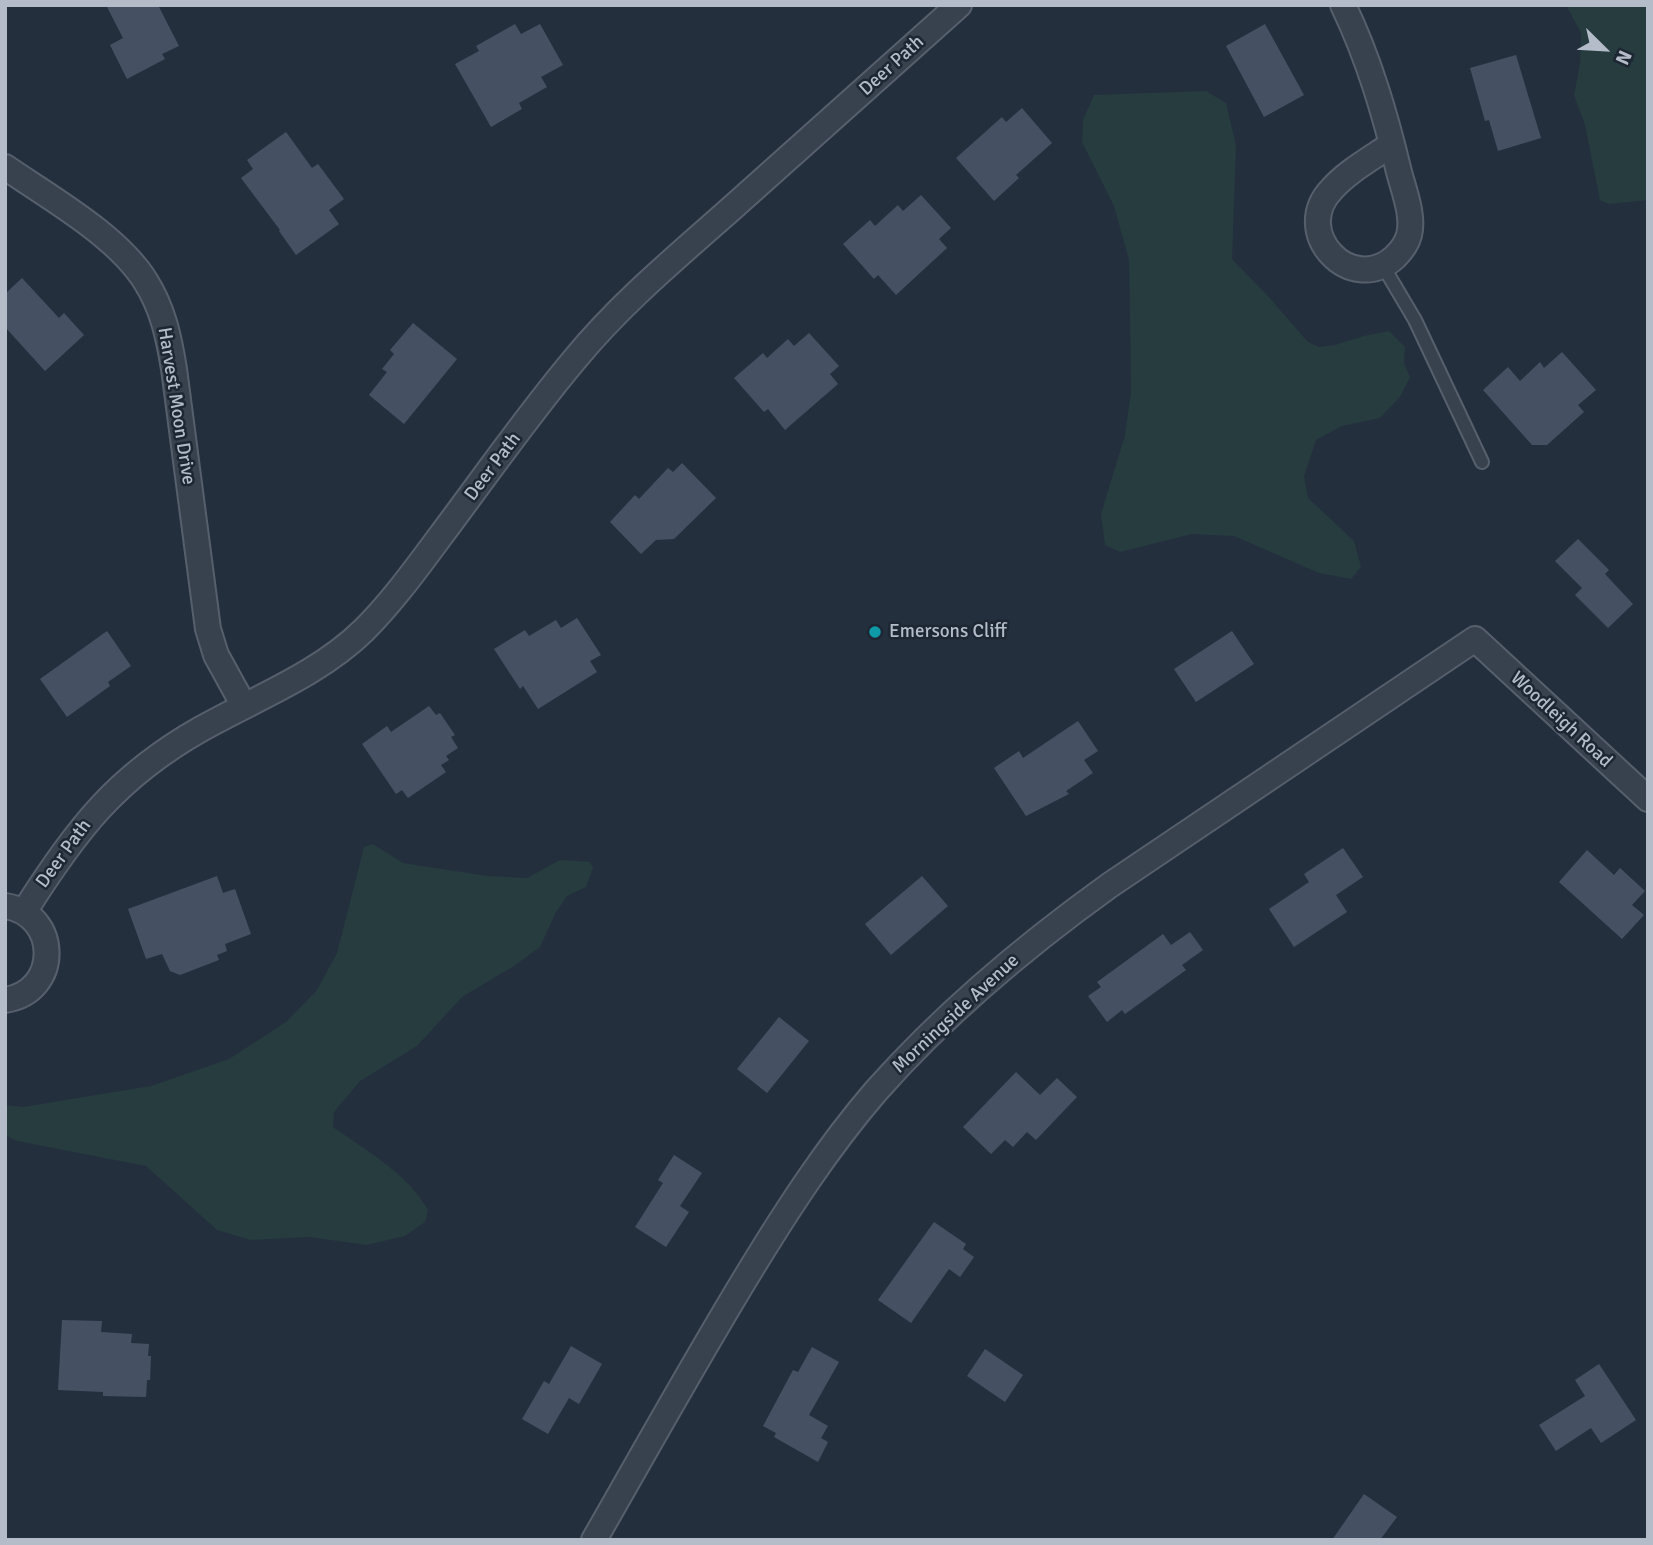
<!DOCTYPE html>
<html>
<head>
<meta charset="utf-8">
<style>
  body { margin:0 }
  #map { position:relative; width:1653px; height:1545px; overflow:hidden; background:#242f3e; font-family:Signika,sans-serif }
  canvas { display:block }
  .frame { position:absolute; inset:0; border:7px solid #b4bcc9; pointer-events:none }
  .north { position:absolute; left:1569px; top:14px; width:70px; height:70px; -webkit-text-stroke:5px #1d2633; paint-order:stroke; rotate:114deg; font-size:19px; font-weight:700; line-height:28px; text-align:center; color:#b4bcc9 }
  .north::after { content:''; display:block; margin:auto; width:24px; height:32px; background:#b4bcc9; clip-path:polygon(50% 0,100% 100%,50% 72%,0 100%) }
</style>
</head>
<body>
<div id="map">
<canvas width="1653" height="1545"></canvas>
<div class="frame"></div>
<div class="north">N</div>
</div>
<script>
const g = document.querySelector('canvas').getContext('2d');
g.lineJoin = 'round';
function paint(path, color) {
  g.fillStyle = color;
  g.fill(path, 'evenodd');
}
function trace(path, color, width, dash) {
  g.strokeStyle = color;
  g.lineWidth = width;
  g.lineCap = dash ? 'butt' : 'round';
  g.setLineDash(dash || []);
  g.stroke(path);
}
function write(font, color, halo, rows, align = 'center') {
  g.font = font + ' Signika,sans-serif';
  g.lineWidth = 5;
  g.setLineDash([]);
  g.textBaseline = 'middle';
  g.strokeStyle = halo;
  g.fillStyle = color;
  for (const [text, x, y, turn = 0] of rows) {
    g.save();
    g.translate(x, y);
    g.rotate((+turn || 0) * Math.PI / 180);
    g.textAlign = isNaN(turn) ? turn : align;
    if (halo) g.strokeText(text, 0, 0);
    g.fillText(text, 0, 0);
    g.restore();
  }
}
paint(new Path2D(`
  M 1566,5 L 1648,5 L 1648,200 L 1609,204 L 1600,200 L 1585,125 L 1574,95 L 1580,64 L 1581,33 Z
  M 1206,91 L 1226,103 L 1236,145 L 1232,259 L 1267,295 L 1308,342 L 1319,347 L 1335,345 L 1364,336 L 1389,331 L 1405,347 L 1404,363 L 1410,377 L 1400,397 L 1380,418 L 1342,426 L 1316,440 L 1304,476 L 1308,498 L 1354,541 L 1361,567 L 1351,579 L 1319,573 L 1234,536 L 1192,534 L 1120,552 L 1105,545 L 1101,514 L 1125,435 L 1131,392 L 1130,317 L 1129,260 L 1114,206 L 1082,142 L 1083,120 L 1094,95 Z
  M 373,844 L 403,863 L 487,876 L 527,878 L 560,860 L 590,862 L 593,867 L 586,887 L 567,896 L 555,914 L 540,947 L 514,966 L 462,997 L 417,1046 L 360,1081 L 334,1112 L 333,1127 C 367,1151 407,1173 428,1210 L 425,1222 L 405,1236 L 366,1245 L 310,1237 L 251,1240 L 217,1230 L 146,1166 L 17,1141 L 5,1135 L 5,1105 L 23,1107 L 151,1086 L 229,1059 L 286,1022 L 317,990 L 337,953 L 364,847 Z`), '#263c3f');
paint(new Path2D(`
  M 106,5 L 158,5 L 179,46 L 162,54 L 165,59 L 127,79 L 110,45 L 123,38 Z
  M 515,24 L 521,34 L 540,24 L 563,65 L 541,77 L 547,87 L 519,103 L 522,109 L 491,127 L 455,64 L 479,51 L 476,46 Z
  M 1265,24 L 1304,95 L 1264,117 L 1226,46 Z
  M 1516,55 L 1541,138 L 1498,151 L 1489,120 L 1485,121 L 1470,68 Z
  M 1022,108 L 1052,143 L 1016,175 L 1019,178 L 994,201 L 956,158 L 1002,117 L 1006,122 Z
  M 286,132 L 312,168 L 318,164 L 344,199 L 329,210 L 339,224 L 296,255 L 279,231 L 280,230 L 241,178 L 253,169 L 247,160 Z
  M 921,195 L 951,228 L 939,239 L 947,248 L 896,295 L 878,275 L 874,279 L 843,244 L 870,220 L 875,226 L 898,205 L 903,211 Z
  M 22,278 L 59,318 L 64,313 L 84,335 L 45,371 L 5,327 L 5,294 Z
  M 413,323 L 457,359 L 404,424 L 369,395 L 387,372 L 382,369 L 394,354 L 390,350 Z
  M 809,333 L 839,366 L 830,374 L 838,384 L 785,430 L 768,409 L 764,412 L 734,378 L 763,353 L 767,358 L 788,339 L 794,346 Z
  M 1562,352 L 1596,390 L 1578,405 L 1584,412 L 1547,445 L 1532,445 L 1483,390 L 1508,367 L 1520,381 L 1540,362 L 1544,368 Z
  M 682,463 L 716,498 L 674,539 L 656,540 L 641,554 L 610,522 L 635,495 L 639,499 L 668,468 L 673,472 Z
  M 1578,539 L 1609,570 L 1605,574 L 1633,604 L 1608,628 L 1575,595 L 1582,588 L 1555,561 Z
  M 577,618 L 601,655 L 590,661 L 597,672 L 538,709 L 523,686 L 520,689 L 494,649 L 525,630 L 529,636 L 556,620 L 561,628 Z
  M 107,631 L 131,666 L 108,682 L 110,686 L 67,717 L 40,679 Z
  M 1232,631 L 1254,664 L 1196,702 L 1174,669 Z
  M 429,706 L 436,715 L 440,713 L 455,735 L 451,737 L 458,748 L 446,756 L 449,760 L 441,765 L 446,772 L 408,798 L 402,790 L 396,794 L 362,744 L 387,726 L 391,732 Z
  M 1078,721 L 1098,751 L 1084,760 L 1093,773 L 1066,791 L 1069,794 L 1026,816 L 994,768 L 1019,751 L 1023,758 Z
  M 1343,848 L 1363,877 L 1336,895 L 1347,912 L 1294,947 L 1269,909 L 1309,882 L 1304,874 Z
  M 1587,850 L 1614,875 L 1620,868 L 1645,891 L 1632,905 L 1644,915 L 1622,939 L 1559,882 Z
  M 217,876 L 223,893 L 235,889 L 251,934 L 225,944 L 227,951 L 217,955 L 219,960 L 180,975 L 170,971 L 162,954 L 146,959 L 128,909 Z
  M 922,876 L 948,906 L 891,955 L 865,924 Z
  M 1190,932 L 1203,950 L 1182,965 L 1186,970 L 1125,1014 L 1122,1010 L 1107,1022 L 1088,996 L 1101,987 L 1097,982 L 1163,934 L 1171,945 Z
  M 779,1017 L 809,1041 L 767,1093 L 737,1069 Z
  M 1016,1072 L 1040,1095 L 1057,1078 L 1077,1097 L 1036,1140 L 1027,1132 L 1013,1147 L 1005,1140 L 991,1154 L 963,1127 Z
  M 674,1155 L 702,1173 L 680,1206 L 689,1212 L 666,1247 L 635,1227 L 663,1183 L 658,1180 Z
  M 934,1222 L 966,1244 L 963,1249 L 974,1257 L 960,1277 L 949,1269 L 911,1323 L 878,1300 Z
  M 62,1320 L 102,1321 L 101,1332 L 132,1334 L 131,1343 L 149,1344 L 148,1356 L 151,1356 L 150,1380 L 147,1380 L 146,1397 L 103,1396 L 103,1392 L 58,1390 Z
  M 571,1346 L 602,1364 L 579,1404 L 569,1398 L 548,1434 L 522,1419 L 544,1381 L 549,1384 Z
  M 812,1347 L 839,1362 L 809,1415 L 828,1426 L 821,1438 L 828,1442 L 818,1462 L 774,1437 L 776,1433 L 763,1426 L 793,1370 L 798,1372 Z
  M 985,1349 L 1023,1375 L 1005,1402 L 967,1376 Z
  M 1599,1364 L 1636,1420 L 1601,1443 L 1591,1428 L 1556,1451 L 1539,1425 L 1585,1396 L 1575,1380 Z
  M 1364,1494 L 1397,1517 L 1380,1540 L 1332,1540 Z`), '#455162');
const service = new Path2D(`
  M 1383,266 L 1415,320 L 1482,462`);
const minor = new Path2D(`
  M 1343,5 C 1369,59 1385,114 1399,172 C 1404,191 1414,216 1409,235 C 1407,243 1401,251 1395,257 C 1351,297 1290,232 1332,189 C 1348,171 1372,158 1392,144
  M 5,167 C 50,198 118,236 146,282 C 163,309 169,338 174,369 L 208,629 L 216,655 L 244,706
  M 5,906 C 60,914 61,992 5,1000
  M 24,912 C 75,831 116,777 201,729 C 256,698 318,675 364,630 C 392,602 416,569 439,538 C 484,478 527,416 575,359 C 622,302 678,256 732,208 C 808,140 884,73 959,5
  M 594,1540 C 645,1451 695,1361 748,1274 C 787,1210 827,1148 876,1091 C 945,1013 1025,946 1110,885 L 1475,639 L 1648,799`);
trace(service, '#565f6c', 16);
trace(minor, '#565f6c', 28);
trace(service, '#38414e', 12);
trace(minor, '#38414e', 24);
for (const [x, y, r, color] of [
  [875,632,7,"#0f9aa8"]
]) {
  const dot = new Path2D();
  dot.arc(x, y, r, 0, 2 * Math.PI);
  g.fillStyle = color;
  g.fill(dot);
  trace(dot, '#1d2633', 2.5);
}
write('19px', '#b4bcc9', '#1d2633', [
  ["Deer Path",892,66,-42],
  ["Harvest Moon Drive",176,406,81],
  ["Deer Path",493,467,-53],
  ["Woodleigh Road",1561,720,43],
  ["Deer Path",64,854,-54],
  ["Morningside Avenue",956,1014,-43]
]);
write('19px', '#b4bcc9', '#1d2633', [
  ["Emersons Cliff",889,632]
], 'left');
</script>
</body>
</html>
